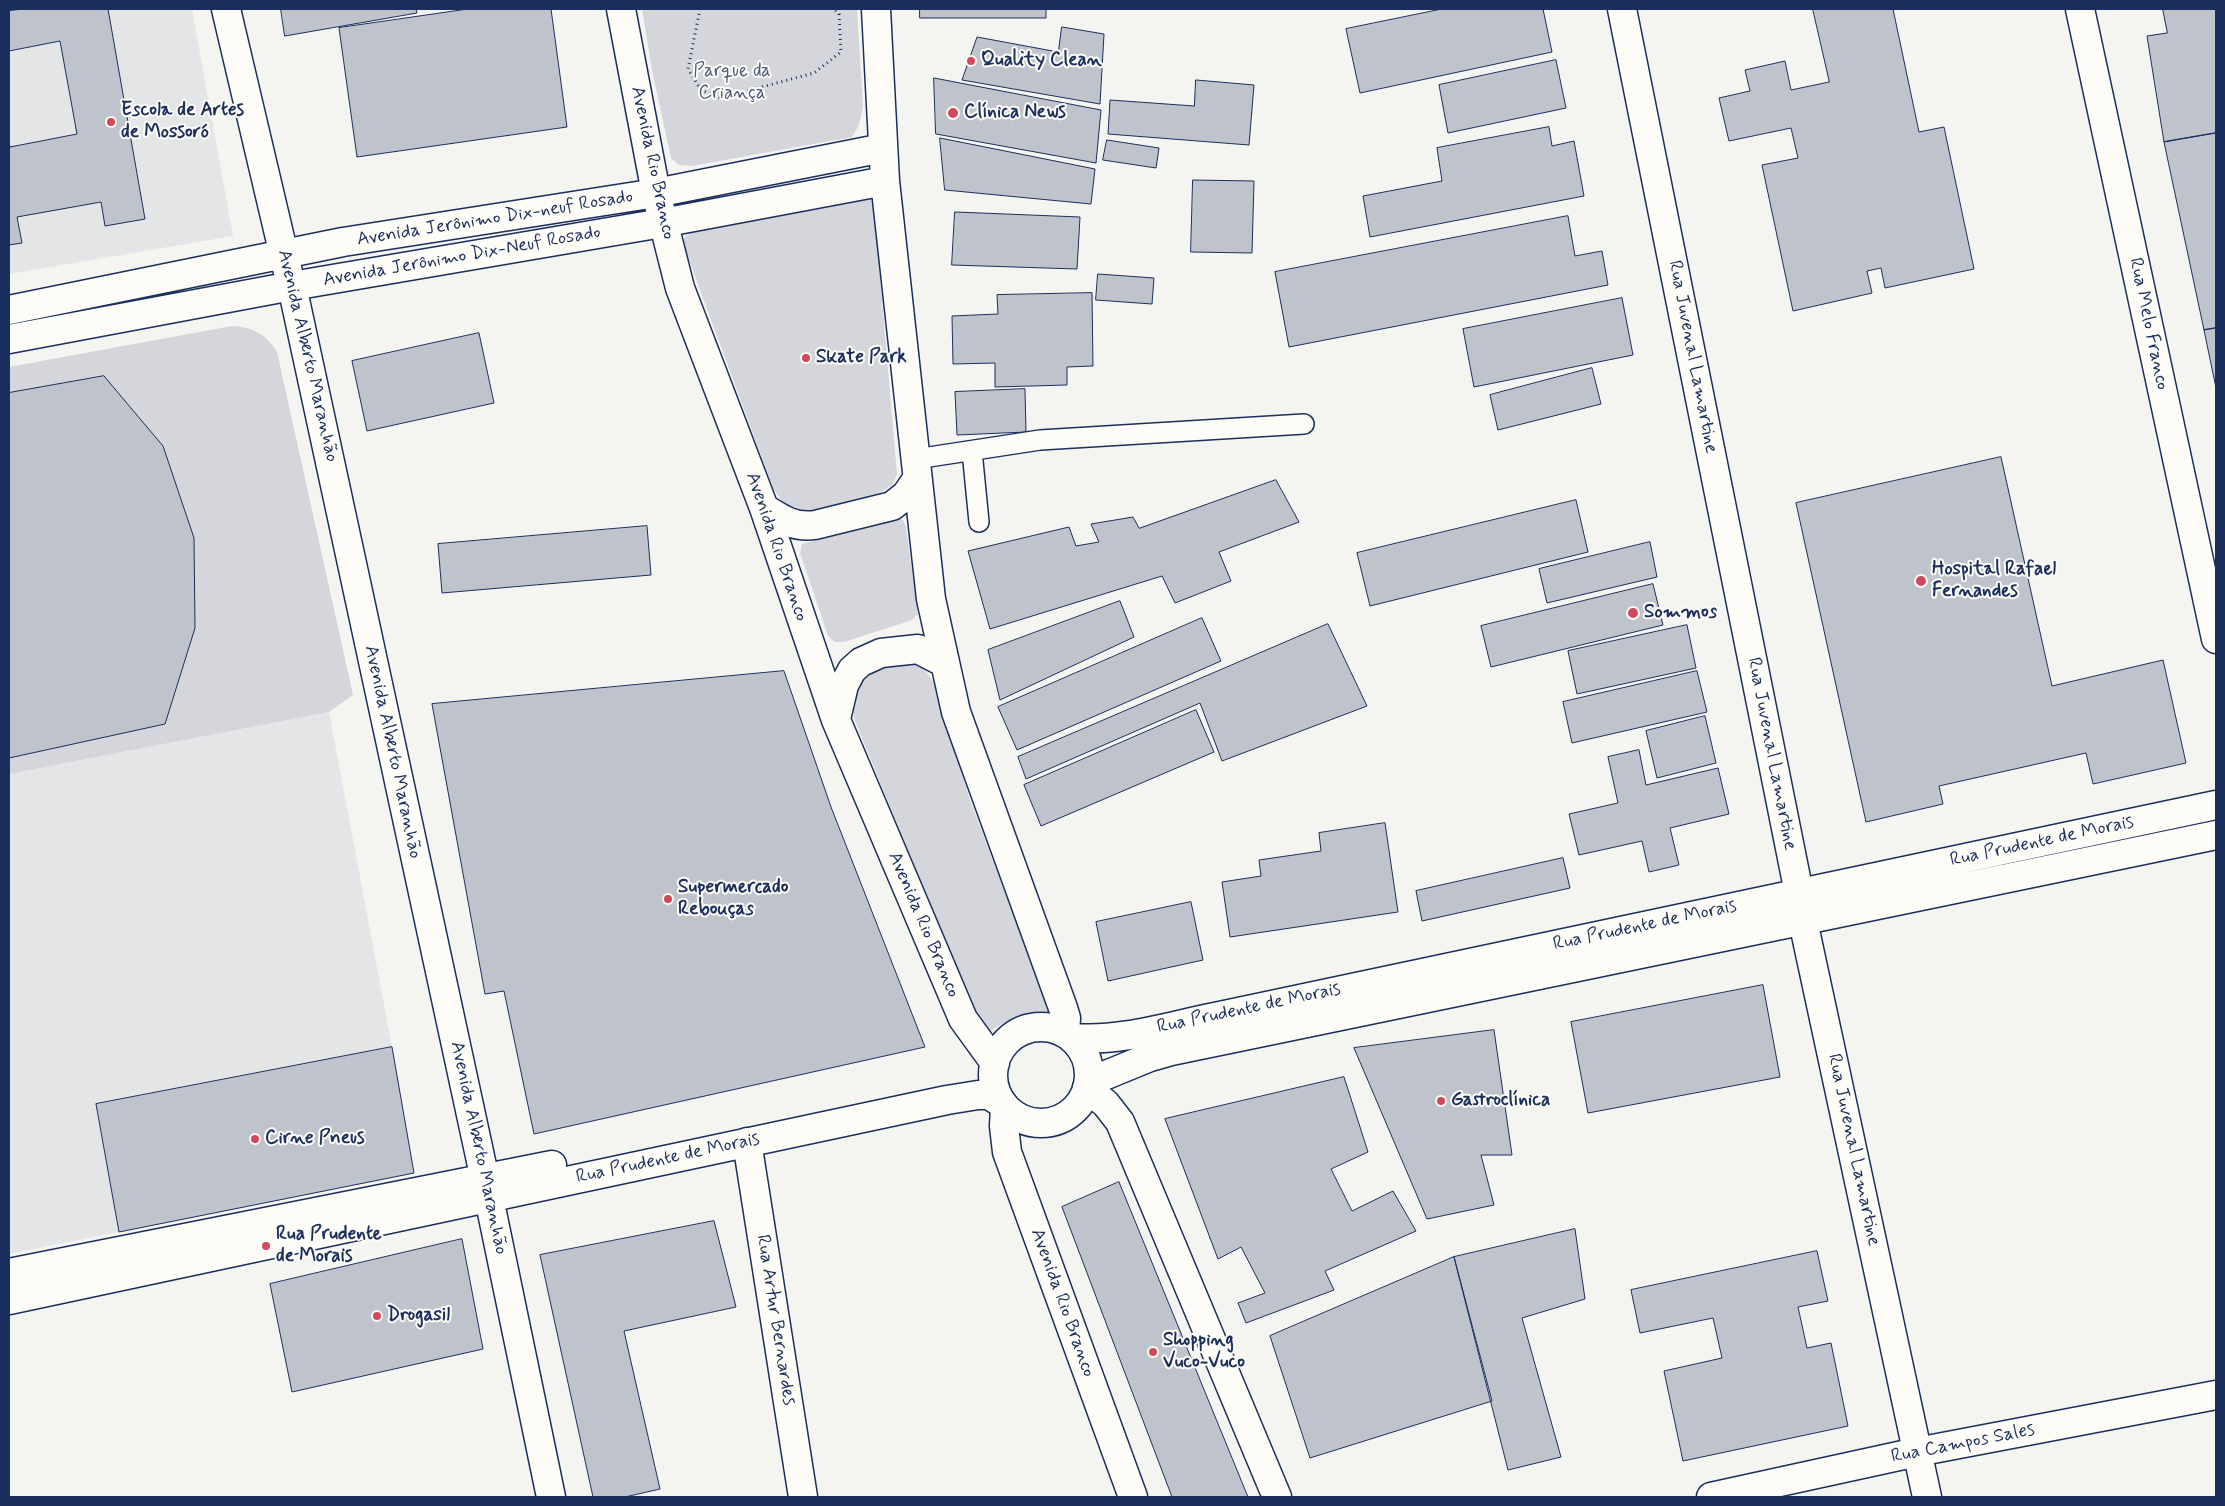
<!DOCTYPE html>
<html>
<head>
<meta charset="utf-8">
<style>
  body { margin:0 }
  #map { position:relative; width:2225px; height:1506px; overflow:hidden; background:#f4f4f1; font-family:Mynerve,sans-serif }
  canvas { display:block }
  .frame { position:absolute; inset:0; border:10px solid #1b2f5e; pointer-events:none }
</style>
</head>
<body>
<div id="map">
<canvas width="2225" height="1506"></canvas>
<div class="frame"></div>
</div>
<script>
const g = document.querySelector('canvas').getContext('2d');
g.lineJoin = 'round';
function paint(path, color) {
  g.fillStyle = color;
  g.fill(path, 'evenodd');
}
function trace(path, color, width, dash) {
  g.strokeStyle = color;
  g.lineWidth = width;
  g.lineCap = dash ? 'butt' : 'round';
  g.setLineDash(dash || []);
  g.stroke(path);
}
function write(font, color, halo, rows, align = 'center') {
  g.font = font + ' Mynerve,sans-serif';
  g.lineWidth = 4;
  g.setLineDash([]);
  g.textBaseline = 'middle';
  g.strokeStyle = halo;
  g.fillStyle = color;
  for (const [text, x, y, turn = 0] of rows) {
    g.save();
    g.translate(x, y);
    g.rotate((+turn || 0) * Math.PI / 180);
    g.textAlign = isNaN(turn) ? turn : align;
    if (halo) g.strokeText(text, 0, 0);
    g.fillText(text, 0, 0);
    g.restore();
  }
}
paint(new Path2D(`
  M 9,9 L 192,9 L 233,236 L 9,274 Z
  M 329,712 L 392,1047 L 96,1104 L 119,1232 L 9,1254 L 9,774 Z`), '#e4e5e6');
paint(new Path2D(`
  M 642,9 L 857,9 L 863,106 L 859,125 L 852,137 L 692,166 L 679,165 L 671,158 L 652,70 Z
  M 858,199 L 870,199 L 874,206 L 897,474 C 895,479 894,484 889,487 C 872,501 811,516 791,508 C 783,505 778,495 773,488 L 682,241 L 687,235 L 696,229 Z
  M 232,326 C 252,326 267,335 277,352 L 353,695 L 329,712 L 9,774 L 9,367 Z
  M 898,518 L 903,520 L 906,527 L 918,614 L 912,620 L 844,642 L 835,642 L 828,636 L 800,553 L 802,544 Z
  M 885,662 L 912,662 L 921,665 L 934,682 L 970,800 L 1051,1014 C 1026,1012 1003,1020 984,1036 L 855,721 L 850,699 L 856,679 Z`), '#d4d6db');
const building = new Path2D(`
  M 24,9 L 108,9 L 145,219 L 105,226 L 101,202 L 17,217 L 22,243 L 9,245 L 9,142 L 10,147 L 77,134 L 60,41 L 9,51 L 9,11 Z
  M 281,9 L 416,9 L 417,13 L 285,36 Z
  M 468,9 L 551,9 L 567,127 L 357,157 L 339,28 Z
  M 920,9 L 1046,9 L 1046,18 L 920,18 Z
  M 1442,9 L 1543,9 L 1552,52 L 1360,93 L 1346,29 Z
  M 1813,9 L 1893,9 L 1919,132 L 1944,127 L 1974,269 L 1885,288 L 1881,268 L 1867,271 L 1872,293 L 1793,311 L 1762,165 L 1798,158 L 1791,128 L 1729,141 L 1719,98 L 1750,91 L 1745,70 L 1785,61 L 1791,90 L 1829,82 Z
  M 2163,9 L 2216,9 L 2216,133 L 2164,142 L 2147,36 L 2167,33 Z
  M 1062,27 L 1104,34 L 1100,104 L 962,80 L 977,37 L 1058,52 Z
  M 1556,60 L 1566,108 L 1448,133 L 1439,85 Z
  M 934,78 L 1101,110 L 1096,163 L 936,134 Z
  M 1196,80 L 1254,85 L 1249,145 L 1108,134 L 1110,100 L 1194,106 Z
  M 1549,127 L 1552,146 L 1574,141 L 1584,196 L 1370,237 L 1363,196 L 1442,181 L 1437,148 Z
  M 2216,133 L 2216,328 L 2204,330 L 2164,142 Z
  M 940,138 L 1095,169 L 1091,204 L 945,190 Z
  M 1107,140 L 1159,148 L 1156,168 L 1103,160 Z
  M 1193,180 L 1254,181 L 1252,253 L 1191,252 Z
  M 955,212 L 1080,217 L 1077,269 L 952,265 Z
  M 1568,216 L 1575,256 L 1602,251 L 1608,285 L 1289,347 L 1275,272 Z
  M 1098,274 L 1154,278 L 1152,304 L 1096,300 Z
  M 1092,293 L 1093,366 L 1067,367 L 1067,385 L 995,387 L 995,363 L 953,364 L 952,316 L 998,314 L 997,295 Z
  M 1622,298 L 1633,355 L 1474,387 L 1463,329 Z
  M 2216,328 L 2216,388 L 2204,330 Z
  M 479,333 L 494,403 L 367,431 L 352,361 Z
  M 1592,368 L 1601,404 L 1498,430 L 1490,395 Z
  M 104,376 L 163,446 L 194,538 L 195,628 L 165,724 L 9,758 L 9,393 Z
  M 1025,389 L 1026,432 L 957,435 L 955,392 Z
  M 2001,457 L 2052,686 L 2163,660 L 2186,763 L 2093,784 L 2086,753 L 1939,786 L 1943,804 L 1866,822 L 1796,503 Z
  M 1276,480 L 1299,522 L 1219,552 L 1231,581 L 1175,603 L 1162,576 L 990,629 L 968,551 L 1069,527 L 1076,546 L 1099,542 L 1091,524 L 1133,517 L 1139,528 Z
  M 1576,500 L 1588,552 L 1370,606 L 1357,553 Z
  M 647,526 L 651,575 L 442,593 L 438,544 Z
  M 1650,542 L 1657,577 L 1547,603 L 1539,569 Z
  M 1653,584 L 1663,625 L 1491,667 L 1481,626 Z
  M 1120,601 L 1134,637 L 1000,700 L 988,650 Z
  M 1202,618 L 1221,661 L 1017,750 L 998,707 Z
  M 1328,624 L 1367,706 L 1222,761 L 1200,703 L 1026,779 L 1018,757 Z
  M 1687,625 L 1696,668 L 1577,694 L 1568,651 Z
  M 784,671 L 831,807 L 925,1047 L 534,1134 L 504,991 L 485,994 L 432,704 Z
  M 1697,671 L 1707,712 L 1572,743 L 1563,702 Z
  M 1196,710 L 1214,752 L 1041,826 L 1024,785 Z
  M 1705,716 L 1716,763 L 1657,778 L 1646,731 Z
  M 1639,750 L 1646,785 L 1718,768 L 1729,814 L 1670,828 L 1679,865 L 1649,872 L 1642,841 L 1579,855 L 1569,814 L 1618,803 L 1608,757 Z
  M 1385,823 L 1398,912 L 1230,937 L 1222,882 L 1261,876 L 1259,860 L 1321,851 L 1319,833 Z
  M 1563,858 L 1570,888 L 1422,921 L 1416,891 Z
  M 1191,902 L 1203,960 L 1108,981 L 1096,922 Z
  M 1763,985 L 1780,1077 L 1588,1113 L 1571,1022 Z
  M 1494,1030 L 1512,1155 L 1481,1155 L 1494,1205 L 1427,1219 L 1354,1048 Z
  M 392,1047 L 414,1173 L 119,1232 L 96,1104 Z
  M 1344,1077 L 1368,1152 L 1331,1169 L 1352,1211 L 1393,1191 L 1416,1231 L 1325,1271 L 1334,1290 L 1246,1323 L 1238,1303 L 1265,1293 L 1241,1247 L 1218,1259 L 1165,1119 Z
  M 1119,1182 L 1248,1497 L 1172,1497 L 1062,1207 Z
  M 714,1221 L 736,1307 L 624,1331 L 660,1489 L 625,1497 L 593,1497 L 540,1255 Z
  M 1575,1229 L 1585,1299 L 1522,1318 L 1561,1457 L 1508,1470 L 1454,1257 Z
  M 462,1239 L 483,1349 L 292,1392 L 270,1284 Z
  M 1817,1251 L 1828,1301 L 1798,1307 L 1807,1348 L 1831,1343 L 1848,1426 L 1683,1461 L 1664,1371 L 1722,1358 L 1713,1318 L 1640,1333 L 1631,1290 Z
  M 1454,1257 L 1492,1401 L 1310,1458 L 1270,1336 Z`);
paint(building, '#bfc3cc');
trace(building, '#1b2f5e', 1);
const service = new Path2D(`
  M 972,451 L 979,522
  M 916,459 L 1040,440 L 1304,424`);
const minor = new Path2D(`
  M 1622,9 L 1799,893 L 1803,921 L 1927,1497
  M 1087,1088 L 1106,1104 L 1120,1122 L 1277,1497
  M 1005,1107 L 1004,1126 L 1007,1152 L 1133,1497
  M 747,1142 L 803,1497
  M 9,1273 L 552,1165
  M 9,1300 L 947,1100 L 978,1095 L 989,1095 L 1003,1104
  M 1711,1497 L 1917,1452 L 2216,1395`);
const tertiary = new Path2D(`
  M 292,286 L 489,1198 L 551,1497`);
const secondary = new Path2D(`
  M 226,9 L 288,272
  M 621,9 L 656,193 L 680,288 L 764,508 L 836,720 L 963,1019 L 995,1063
  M 876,9 L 885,181 L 931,599 L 956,712 L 1063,1008 L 1066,1018 L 1065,1033
  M 2080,9 L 2216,639
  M 9,310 L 343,242 L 656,193 L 883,148
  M 9,339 L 292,286 L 662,223 L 885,181
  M 764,508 C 781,519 794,528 815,525 L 892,506 L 906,495 L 917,479
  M 836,719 L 844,685 L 852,670 L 861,662 L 881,653 L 918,649 L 945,663
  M993 1075a48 48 0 1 1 96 0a48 48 0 1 1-96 0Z
  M 1074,1038 C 1120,1042 1169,1026 1215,1017 L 2216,805
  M 1089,1082 L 1150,1057 L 1171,1051 L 2216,835`);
trace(service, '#1b2f5e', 22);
trace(minor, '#1b2f5e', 31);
trace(tertiary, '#1b2f5e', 31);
trace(secondary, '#1b2f5e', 31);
trace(new Path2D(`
  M 700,9 L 688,69 L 701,90 L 721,98 L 814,73 L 841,52 L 839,14 L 834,9`), '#1b2f5e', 3, [1, 4]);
trace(service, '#fdfcf7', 19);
trace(minor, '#fdfcf7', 28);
trace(tertiary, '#fdfcf7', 28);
trace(secondary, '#fdfcf7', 28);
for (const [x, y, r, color] of [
  [971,61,5,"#d1495b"],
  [953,113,6,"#d1495b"],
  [111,122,5,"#d1495b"],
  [806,358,5,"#d1495b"],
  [1921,581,6,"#d1495b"],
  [1633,613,6,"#d1495b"],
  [668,899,5,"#d1495b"],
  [1441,1101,5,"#d1495b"],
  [255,1139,5,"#d1495b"],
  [266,1246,5,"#d1495b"],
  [377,1316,5,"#d1495b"],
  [1153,1352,5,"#d1495b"]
]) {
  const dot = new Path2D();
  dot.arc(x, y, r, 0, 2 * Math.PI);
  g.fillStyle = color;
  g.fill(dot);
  trace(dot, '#fdfcf7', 2);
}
write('bold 19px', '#1b2f5e', '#fdfcf7', [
  ["Quality Clean",981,61],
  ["Escola de Artes",121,111],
  ["de Mossoró",121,133],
  ["Clínica News",964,113],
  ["Skate Park",816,358],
  ["Hospital Rafael",1932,570],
  ["Fernandes",1932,592],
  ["Sommos",1644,613],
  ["Supermercado",678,888],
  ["Rebouças",678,910],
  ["Gastroclínica",1451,1101],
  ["Cirne Pneus",265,1139],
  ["Rua Prudente",276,1235],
  ["de Morais",276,1257],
  ["Drogasil",387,1316],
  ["Shopping",1163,1341],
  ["Vuco-Vuco",1163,1363]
], 'left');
write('19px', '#49597d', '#fdfcf7', [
  ["Parque da",732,72],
  ["Criança",732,94]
]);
write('19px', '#1b2f5e', '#fdfcf7', [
  ["Avenida Rio Branco",652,163,78],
  ["Avenida Jerônimo Dix-neuf Rosado",495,219,-9],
  ["Avenida Jerônimo Dix-Neuf Rosado",462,257,-10],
  ["Rua Melo Franco",2148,324,78],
  ["Avenida Alberto Maranhão",307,356,77],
  ["Rua Juvenal Lamartine",1692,357,79],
  ["Avenida Rio Branco",776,547,71],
  ["Avenida Alberto Maranhão",392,752,78],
  ["Rua Juvenal Lamartine",1771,754,79],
  ["Rua Prudente de Morais",2042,842,-12],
  ["Avenida Rio Branco",923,925,67],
  ["Rua Prudente de Morais",1645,926,-12],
  ["Rua Prudente de Morais",1249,1009,-12],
  ["Avenida Alberto Maranhão",478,1148,78],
  ["Rua Juvenal Lamartine",1853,1150,78],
  ["Rua Prudente de Morais",668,1159,-12],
  ["Avenida Rio Branco",1062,1303,70],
  ["Rua Artur Bernardes",775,1320,81],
  ["Rua Campos Sales",1963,1444,-11]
]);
</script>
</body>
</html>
